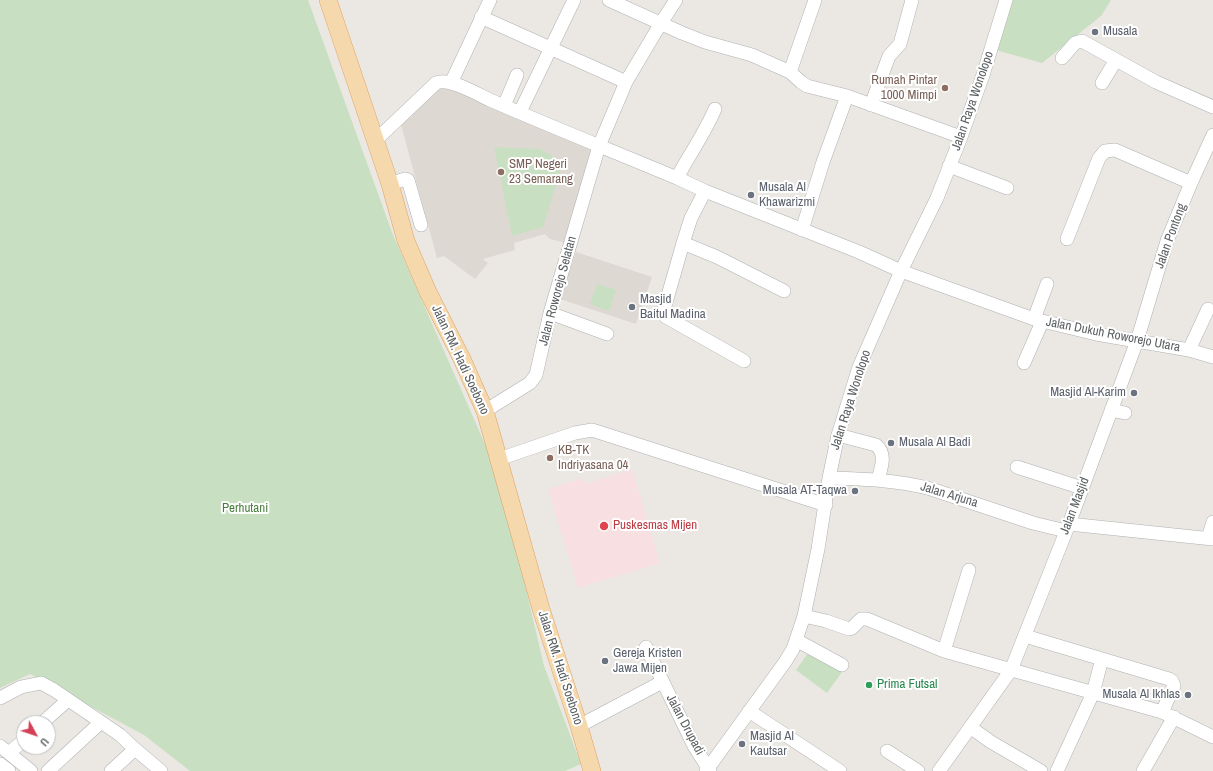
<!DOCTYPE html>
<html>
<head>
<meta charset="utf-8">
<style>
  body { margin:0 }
  #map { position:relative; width:1213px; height:771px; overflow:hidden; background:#ebe7e2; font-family:"Archivo Narrow",sans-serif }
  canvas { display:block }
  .north { position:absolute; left:16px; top:715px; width:40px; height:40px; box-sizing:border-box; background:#fff; border:1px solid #bdbfc0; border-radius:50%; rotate:130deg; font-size:11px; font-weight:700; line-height:16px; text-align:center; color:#5a5f61 }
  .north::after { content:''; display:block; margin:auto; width:14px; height:18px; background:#d53f56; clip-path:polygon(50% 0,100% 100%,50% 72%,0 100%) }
</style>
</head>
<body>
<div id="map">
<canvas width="1213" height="771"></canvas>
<div class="north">U</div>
</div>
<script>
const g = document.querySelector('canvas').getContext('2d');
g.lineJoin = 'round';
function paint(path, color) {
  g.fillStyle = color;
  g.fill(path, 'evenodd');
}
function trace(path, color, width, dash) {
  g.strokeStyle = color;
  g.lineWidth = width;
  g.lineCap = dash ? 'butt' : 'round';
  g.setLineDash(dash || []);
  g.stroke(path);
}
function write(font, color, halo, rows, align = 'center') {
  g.font = font + ' "Archivo Narrow",sans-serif';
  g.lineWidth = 4;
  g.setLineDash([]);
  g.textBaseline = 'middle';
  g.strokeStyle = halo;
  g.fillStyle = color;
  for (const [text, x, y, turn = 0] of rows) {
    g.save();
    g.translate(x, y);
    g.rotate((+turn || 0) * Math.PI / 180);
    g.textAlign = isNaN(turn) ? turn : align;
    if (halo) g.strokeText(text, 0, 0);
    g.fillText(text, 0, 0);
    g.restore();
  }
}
paint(new Path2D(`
  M 444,82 L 597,144 L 566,243 L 550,239 L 545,234 L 514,243 L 515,250 L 483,259 L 488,263 L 475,279 L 444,256 L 437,258 L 400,121 L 412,117 L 410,114 Z
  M 576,252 L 652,277 L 636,324 L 560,299 Z`), '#ded8d3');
paint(new Path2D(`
  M 632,469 L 660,563 L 578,588 L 548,489 L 583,478 L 586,484 Z`), '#f7dfe2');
paint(new Path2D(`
  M 0,0 L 308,0 L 393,235 L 500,478 L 544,666 L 581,764 L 565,771 L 190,771 L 144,735 L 30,674 L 0,688 Z
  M 1012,0 L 1111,0 L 1101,16 L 1042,63 L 996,50 Z
  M 494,147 L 540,149 L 563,162 L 543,227 L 512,236 Z
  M 597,284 L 616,290 L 609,311 L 590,304 Z
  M 811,649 L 842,672 L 827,693 L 796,670 Z`), '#c8e0c1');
const minor = new Path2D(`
  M 609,0 L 682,33 L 705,42 L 752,55 L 790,72 L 801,82 L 807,86 L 847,96 L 961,137
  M 481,17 L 626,82
  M 1062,58 L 1075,43 L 1082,41 L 1156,82 L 1213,107
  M 790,72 L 815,0
  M 451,83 L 490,0
  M 1102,83 L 1116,60
  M 871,105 L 889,56 L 900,44 L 912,0
  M 504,106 L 517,75
  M 520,112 L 574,0
  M 376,140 L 436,83 C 449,77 477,94 490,100 C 552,127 615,152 677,178 L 705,191 L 859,252 L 901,271 L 1034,319 L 1096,334 L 1189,350 L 1213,357
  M 949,166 L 1007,188
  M 677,178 C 689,155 705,133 715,109
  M 390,184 L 405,179 L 408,180 L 421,225
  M 802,230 L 823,162 L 847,96
  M 1067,239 L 1099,158 L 1105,151 L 1115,150 L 1191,183
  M 683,243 L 691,218 L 705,191
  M 550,313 L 607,334
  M 1034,319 L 1047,284
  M 1189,350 L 1208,309
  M 744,361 L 666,317 L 664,312 L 665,306 L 683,243 L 717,257 L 784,291
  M 1024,363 L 1042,322
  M 1111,410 L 1125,413
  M 485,411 L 530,383 L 536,375 L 550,313 L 599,146 L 626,82 L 661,23 L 676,0
  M 838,435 L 876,445 C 887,454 881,468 878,480
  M 499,459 L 575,433 L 592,430 L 826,505
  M 1017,467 L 1082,488
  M 829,478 C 863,479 898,480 931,489 L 1033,523 L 1066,531
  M 1069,524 L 1213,539
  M 1208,538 L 1213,522
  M 804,616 L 826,621 L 849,629 L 852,628 L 861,619 L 867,619 L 944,651 L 1162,712 L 1213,737
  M 1025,636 L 1169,679 L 1172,681 L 1174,686 L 1162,712
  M 796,640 L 842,665
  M 646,647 L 694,746 L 710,771
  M 944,651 L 969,570
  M 0,698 L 21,687 L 41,683 L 54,690 L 101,722 L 48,771
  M 749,711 L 840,771
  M 101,722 L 120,735 L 135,749 L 111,771
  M 42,723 L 68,700
  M 579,726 L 662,682
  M 970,727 L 991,742 L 1041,771
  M 0,746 L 31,771
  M 135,749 L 161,771
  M 887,751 L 918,771
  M 9,753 L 24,740
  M 0,764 L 9,771
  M 706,771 L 785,662 L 793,649 L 804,616 L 818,549 L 829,478 L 838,435 L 859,367 L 901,271 L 937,198 L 961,137 L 983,75 L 1006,0
  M 939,771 L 1011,670 L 1069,524 L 1137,341 L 1167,241 L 1191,183 L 1213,135
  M 1057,771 L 1093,693 L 1102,659
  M 1143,771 L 1174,717`);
const major = new Path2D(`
  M 328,0 L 390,184 L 406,241 L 428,292 L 462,359 L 485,411 L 541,609 L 579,726 L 592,771`);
trace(minor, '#aeb1b3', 14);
trace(major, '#e0a266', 18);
trace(minor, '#fff', 13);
trace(major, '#f5d9ad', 17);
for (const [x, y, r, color] of [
  [1095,32,4,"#6b7280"],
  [945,88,4,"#8d6e63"],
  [501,172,4,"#8d6e63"],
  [751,195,4,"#6b7280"],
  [632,307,4,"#6b7280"],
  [1134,393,4,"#6b7280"],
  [891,443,4,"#6b7280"],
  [550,458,4,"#8d6e63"],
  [855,491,4,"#6b7280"],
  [604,526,5,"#e0444e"],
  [605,661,4,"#6b7280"],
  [869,685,4,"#2e9e5b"],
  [1188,695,4,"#6b7280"],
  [742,744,4,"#6b7280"]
]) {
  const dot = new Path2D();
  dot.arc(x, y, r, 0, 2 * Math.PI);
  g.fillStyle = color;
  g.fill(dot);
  trace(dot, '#fff', 1.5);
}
write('13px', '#5b616d', '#fff', [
  ["Musala",1103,32],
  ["Musala Al",759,188],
  ["Khawarizmi",759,203],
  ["Masjid",640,300],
  ["Baitul Madina",640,315],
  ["Masjid Al-Karim",1126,393,"right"],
  ["Musala Al Badi",899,443],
  ["Musala AT-Taqwa",847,491,"right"],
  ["Gereja Kristen",613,654],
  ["Jawa Mijen",613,669],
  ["Musala Al Ikhlas",1180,695,"right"],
  ["Masjid Al",750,737],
  ["Kautsar",750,752]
], 'left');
write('13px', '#785e54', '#fff', [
  ["Rumah Pintar",937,81,"right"],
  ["1000 Mimpi",937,96,"right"],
  ["SMP Negeri",509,165],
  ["23 Semarang",509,180],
  ["KB-TK",558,451],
  ["Indriyasana 04",558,466]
], 'left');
write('13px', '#5a5f61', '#fff', [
  ["Jalan Raya Wonolopo",973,101,-71],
  ["Jalan Pontong",1171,236,-70],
  ["Jalan Roworejo Selatan",558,291,-75],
  ["Jalan Dukuh Roworejo Utara",1113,335,11],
  ["Jalan RM. Hadi Soebono",460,360,65],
  ["Jalan Raya Wonolopo",851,400,-72],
  ["Jalan Arjuna",949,495,17],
  ["Jalan Masjid",1075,506,-69],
  ["Jalan RM. Hadi Soebono",560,668,72],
  ["Jalan Drupadi",685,725,62]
]);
write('13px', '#497d3d', '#fff', [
  ["Perhutani",245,509]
]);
write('13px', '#be3a42', '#fff', [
  ["Puskesmas Mijen",613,526]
], 'left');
write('13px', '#27864d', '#fff', [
  ["Prima Futsal",877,685]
], 'left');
</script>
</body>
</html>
